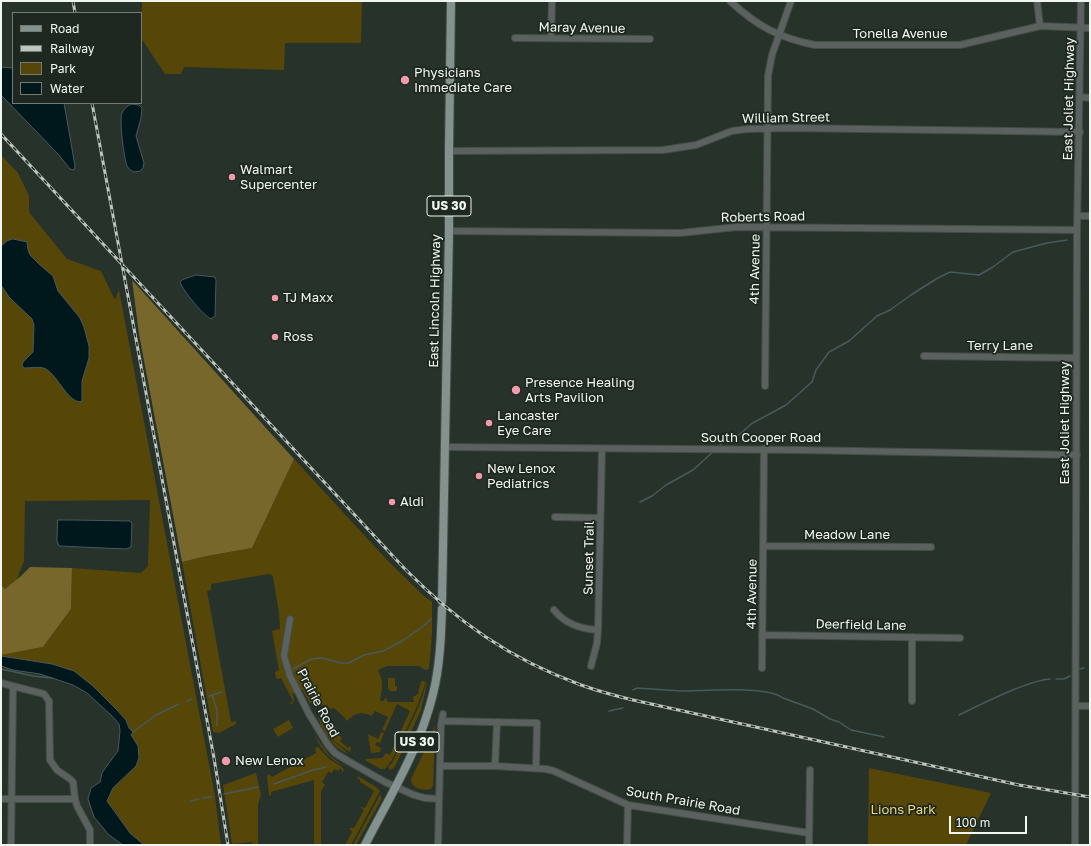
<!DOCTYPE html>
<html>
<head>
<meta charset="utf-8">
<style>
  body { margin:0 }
  #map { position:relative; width:1091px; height:846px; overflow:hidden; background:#27322a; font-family:"Golos Text",sans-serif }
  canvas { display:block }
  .frame { position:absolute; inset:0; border:2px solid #f0f7f1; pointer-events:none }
  .legend { position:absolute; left:12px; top:12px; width:130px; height:92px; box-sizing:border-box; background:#1e2820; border:1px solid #727b74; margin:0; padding:5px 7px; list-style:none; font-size:12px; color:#f0f7f1 }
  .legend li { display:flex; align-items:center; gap:8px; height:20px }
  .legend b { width:20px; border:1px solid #727b74 }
  .scale { position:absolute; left:949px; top:816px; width:78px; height:18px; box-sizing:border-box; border:2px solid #f0f7f1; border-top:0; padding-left:5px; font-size:12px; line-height:14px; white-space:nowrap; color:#f0f7f1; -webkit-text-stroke:3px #1e2820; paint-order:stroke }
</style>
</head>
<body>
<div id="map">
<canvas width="1091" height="846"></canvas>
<div class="frame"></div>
<ul class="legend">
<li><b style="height:5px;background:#83928f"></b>Road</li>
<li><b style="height:5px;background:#bdc5be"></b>Railway</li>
<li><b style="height:11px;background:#564709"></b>Park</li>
<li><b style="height:11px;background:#00171c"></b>Water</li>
</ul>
<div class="scale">100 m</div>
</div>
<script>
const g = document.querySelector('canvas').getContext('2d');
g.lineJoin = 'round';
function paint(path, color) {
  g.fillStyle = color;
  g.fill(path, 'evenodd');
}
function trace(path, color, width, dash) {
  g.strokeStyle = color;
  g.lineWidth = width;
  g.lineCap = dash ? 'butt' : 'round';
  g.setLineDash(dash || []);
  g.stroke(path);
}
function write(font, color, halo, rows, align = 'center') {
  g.font = font + ' "Golos Text",sans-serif';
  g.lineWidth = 3.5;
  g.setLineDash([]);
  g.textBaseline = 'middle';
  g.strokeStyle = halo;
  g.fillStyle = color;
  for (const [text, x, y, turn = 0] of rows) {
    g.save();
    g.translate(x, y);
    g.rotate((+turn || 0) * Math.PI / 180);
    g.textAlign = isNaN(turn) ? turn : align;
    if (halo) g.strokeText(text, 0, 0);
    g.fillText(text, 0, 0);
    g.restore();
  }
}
paint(new Path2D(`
  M 142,1 L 362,1 L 361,43 L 285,43 L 284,70 L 184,67 L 181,74 L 165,74 L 141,38 Z
  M 1,155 L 18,173 L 29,196 L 29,212 L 67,259 L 101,271 L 115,300 L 119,290 L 215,796 L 221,845 L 144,845 L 130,833 L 113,808 L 108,804 L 107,801 L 113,788 L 136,766 L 138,746 L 131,735 L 128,723 L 52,664 L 1,656 L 1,655 L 43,647 L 71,609 L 72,568 L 141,573 L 148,566 L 150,500 L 25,501 L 24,561 L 15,584 L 4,589 L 1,586 Z
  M 294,459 L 388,561 L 426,598 L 432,601 L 432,634 L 429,669 L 425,670 L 419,666 L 387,666 L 378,670 C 384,683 382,688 380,701 L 384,701 L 385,697 L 388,702 L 414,702 L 413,697 L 418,694 L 421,681 L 426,682 L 418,704 L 402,739 L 398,737 L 410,711 L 397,704 L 385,731 L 382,730 L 388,717 L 375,711 L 372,716 C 362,711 355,713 347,721 L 344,717 L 334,708 L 331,709 L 324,705 L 316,705 L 310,703 L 302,689 L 292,694 C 295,699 295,702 290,705 L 290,703 L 293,701 L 281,678 L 277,679 L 276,678 L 275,672 L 279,670 L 272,631 L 280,629 L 279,613 L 273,577 L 272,575 L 268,574 L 211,584 L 211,590 L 207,591 L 231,722 L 236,721 L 236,724 L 219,733 L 213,732 L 182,562 L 207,556 L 252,548 Z
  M 388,678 L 395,678 L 395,686 L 397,686 L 397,691 L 405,691 L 390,691 L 388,688 Z
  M 428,679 L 421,710 L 398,760 L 394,768 L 390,770 L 388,767 L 392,763 L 419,706 Z
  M 321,713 L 337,728 L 335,731 L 342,738 L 340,741 L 348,748 L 350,746 L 351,747 L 350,752 L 335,742 L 319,714 Z
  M 318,716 L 333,741 L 348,753 C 335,751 320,728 318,716 Z
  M 289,720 L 293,728 L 278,737 L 273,729 Z
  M 435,725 L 433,786 L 431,789 C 423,791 411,789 411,779 L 426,748 Z
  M 381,732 L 384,733 L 380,743 L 377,742 L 375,745 L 381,748 L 380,752 L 371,753 L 368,734 L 378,739 Z
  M 314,734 L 329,755 L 343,766 C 328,758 321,749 314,734 Z
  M 397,740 L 401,741 L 392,760 L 385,769 L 381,769 L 365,760 L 366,759 L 382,758 L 386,753 L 390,755 Z
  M 318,747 L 329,759 L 342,767 L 344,770 L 342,773 L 342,770 L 340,768 L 339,771 L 334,769 L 332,773 L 328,772 L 322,782 L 325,785 L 321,791 L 321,845 L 314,845 L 314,780 L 271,792 L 271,796 L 269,795 L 267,776 L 269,774 L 272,777 L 316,753 L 315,748 Z
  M 869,768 L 991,793 L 966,845 L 868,845 Z
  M 256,773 L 261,794 L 258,804 L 258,845 L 253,845 L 252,842 L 232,844 L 223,785 Z
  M 358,776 L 376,787 L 380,791 L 351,845 L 345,845 L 352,832 L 349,828 L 354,828 L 364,810 L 360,807 L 365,808 L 374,791 L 370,788 L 360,782 L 360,780 L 357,778 Z
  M 381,793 L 381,800 L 356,845 L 353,845 Z`), '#564709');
paint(new Path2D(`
  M 132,280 L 294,459 L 252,548 L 207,556 L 182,562 L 139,334 Z
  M 30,567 L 72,568 L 71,609 L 43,647 L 1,655 L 1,585 L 5,589 L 21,576 Z`), '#78672a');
const water = new Path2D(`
  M 1,67 L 13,68 L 13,103 L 64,103 L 75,166 L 74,170 L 70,169 L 59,155 L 1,95 Z
  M 131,104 L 139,105 L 142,108 L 141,118 L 136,136 L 144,163 L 143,168 L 140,171 L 134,172 C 131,171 129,169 127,166 C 124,159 119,119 122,113 C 124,109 127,106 131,104 Z
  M 13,239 L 27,242 L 28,250 L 30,255 L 40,265 L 53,276 L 58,291 L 80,318 L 84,327 L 89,346 L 89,358 L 82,381 L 82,401 C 70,406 58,376 46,369 C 40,366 32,368 24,368 L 22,365 L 23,362 L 33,352 L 34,325 L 32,319 L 9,297 L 1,285 L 1,246 L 7,241 Z
  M 196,275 L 215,277 L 216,280 L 215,316 L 211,319 C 203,315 183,291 180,282 L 182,280 Z
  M 58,520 L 73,520 L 130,521 L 132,523 L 131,547 L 126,549 L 59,546 L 57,541 Z
  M 1,656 L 52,664 L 74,671 L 93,686 L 117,710 L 126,720 L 129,728 L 133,732 L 131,735 L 138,746 L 139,758 L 136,766 L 113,788 L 107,801 L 130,833 L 144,845 L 123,845 L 109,835 L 94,817 L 88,799 L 91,788 L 100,782 L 102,773 L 106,767 L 118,751 L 120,731 L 119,724 L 112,716 L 87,693 L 73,685 L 40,674 L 13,670 L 1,666 Z`);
paint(water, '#00171c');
trace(water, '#485a5c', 1);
trace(new Path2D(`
  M 720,445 L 725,439 L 739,435 L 751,424 L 786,405 L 812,382 L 816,370 L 829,352 L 849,341 L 877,316 L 890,310 L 911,295 L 936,279 L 950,272 L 979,275 L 993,267 L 1013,252 L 1047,243 L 1067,240
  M 640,502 L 652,496 L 666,485 L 693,470 L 714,451
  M 1,669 L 33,676 L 52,678
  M 293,669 L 311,659 L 322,658 L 341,663 L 349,663 L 364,655 L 383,651 L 402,641 L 421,628 L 431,619
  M 1079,669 L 1084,668
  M 1056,679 L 1064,679 L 1070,676
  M 633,690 L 637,688 C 652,689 667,690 681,691 C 704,691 766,685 783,698 L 813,709 L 830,719 L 839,722 L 851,730 L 884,737
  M 212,695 L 217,710 L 217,726
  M 209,696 L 222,692
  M 187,701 L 192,699
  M 609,711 L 623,708
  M 959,715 C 977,706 996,697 1015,689 C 1026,685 1037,680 1050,679
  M 133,732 L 156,715 L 179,704
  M 274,784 L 313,770 L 326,767
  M 224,794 L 258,787
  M 203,798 L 212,797
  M 191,801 L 199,799`), '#485a5c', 1.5);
const minor = new Path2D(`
  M 730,1 C 757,26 779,38 815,45 L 960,45 L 1040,26 L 1090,28
  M 1037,1 L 1040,26
  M 515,38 L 650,39
  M 551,38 L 552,1
  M 1080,97 L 1090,98
  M 449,151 L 663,150 L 696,145 L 732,131 L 748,129 L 790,128 L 1080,132
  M 1078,216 L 1090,216
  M 449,231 L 680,233 L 737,227 L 1077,230
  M 924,356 L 1076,358
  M 765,386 L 768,76 L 772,55 L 791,1
  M 445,447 L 798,450 L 1077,455
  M 555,517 L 600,518
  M 763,546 L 931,547
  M 554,610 C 565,624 580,629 598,630
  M 290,619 L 284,656 L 290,676 L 309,714 L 328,745 L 335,753 L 348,761 L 385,782 L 414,795 L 425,798 L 438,799
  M 762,635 L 960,638
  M 912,637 L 912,701
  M 591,666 L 597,643 L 598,630 L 602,449
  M 762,668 L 764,449
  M 1,683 L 44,694 L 49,701 L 50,760 L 57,770 L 70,779 L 73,782 L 75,799 L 77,806 L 90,830 L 90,845
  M 1076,706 L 1090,706
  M 442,721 L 537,723 L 536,767
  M 440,766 L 495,766 L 546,769 L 554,771 L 628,805 L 809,833
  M 495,766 L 497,722
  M 1,799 L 75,799
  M 11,845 L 13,686
  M 438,845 L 441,725 L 443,714
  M 627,845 L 628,805
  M 809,845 L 810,770
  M 1075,845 L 1077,230 L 1081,1`);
const major = new Path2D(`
  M 442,601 L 449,231 L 449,151 L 451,1
  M 365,845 C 390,796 420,748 433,694 C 440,666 441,637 442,609`);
trace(minor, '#434e46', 8);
trace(major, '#434e46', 10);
trace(minor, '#5a615f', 6);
trace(major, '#83928f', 8);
const rail = new Path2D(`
  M 73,1 L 75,13
  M 92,103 L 214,758 L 228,845
  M 1,134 L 404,568 C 457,622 510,659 581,685 C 598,691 616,696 633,700 L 1019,785 L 1090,797`);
trace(rail, '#bdc5be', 3);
trace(rail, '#1e2820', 1.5, [4.5]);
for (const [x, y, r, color] of [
  [405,80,5,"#f29aad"],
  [232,177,4,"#f29aad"],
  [275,298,4,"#f29aad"],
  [275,337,4,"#f29aad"],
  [516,390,5,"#f29aad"],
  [489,423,4,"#f29aad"],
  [479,476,4,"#f29aad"],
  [392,502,4,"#f29aad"],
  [226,761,5,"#f29aad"]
]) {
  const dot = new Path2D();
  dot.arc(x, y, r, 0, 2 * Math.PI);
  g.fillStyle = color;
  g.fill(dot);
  trace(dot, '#1e2820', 1.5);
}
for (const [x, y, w] of [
  [449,206,44],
  [417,742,44]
]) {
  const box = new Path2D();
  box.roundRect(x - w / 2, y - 10, w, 20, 3);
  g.fillStyle = '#1e2820';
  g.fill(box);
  trace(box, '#f0f7f1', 1);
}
write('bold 12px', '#f0f7f1', null, [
  ["US 30",449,206],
  ["US 30",417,742]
]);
write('13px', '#f0f7f1', '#1e2820', [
  ["Maray Avenue",582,28,1],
  ["Tonella Avenue",900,34],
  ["East Joliet Highway",1069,99,-89],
  ["William Street",786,118,-1],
  ["Roberts Road",763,217,-1],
  ["4th Avenue",755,269,-89],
  ["East Lincoln Highway",435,301,-89],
  ["Terry Lane",1000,346],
  ["East Joliet Highway",1065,423,-90],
  ["South Cooper Road",761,438],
  ["Meadow Lane",847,535],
  ["Sunset Trail",589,558,-89],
  ["4th Avenue",752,594,-89],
  ["Deerfield Lane",861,625,1],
  ["Prairie Road",318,703,62],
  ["South Prairie Road",683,801,10]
]);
write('13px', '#f0f7f1', '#1e2820', [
  ["Physicians",414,73],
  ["Immediate Care",414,88],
  ["Walmart",240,170],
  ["Supercenter",240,185],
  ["TJ Maxx",283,298],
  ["Ross",283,337],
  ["Presence Healing",525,383],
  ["Arts Pavilion",525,398],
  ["Lancaster",497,416],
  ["Eye Care",497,431],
  ["New Lenox",487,469],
  ["Pediatrics",487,484],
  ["Aldi",400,502],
  ["New Lenox",235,761]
], 'left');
write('13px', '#efd67d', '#1e2820', [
  ["Lions Park",903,810]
]);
</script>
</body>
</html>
